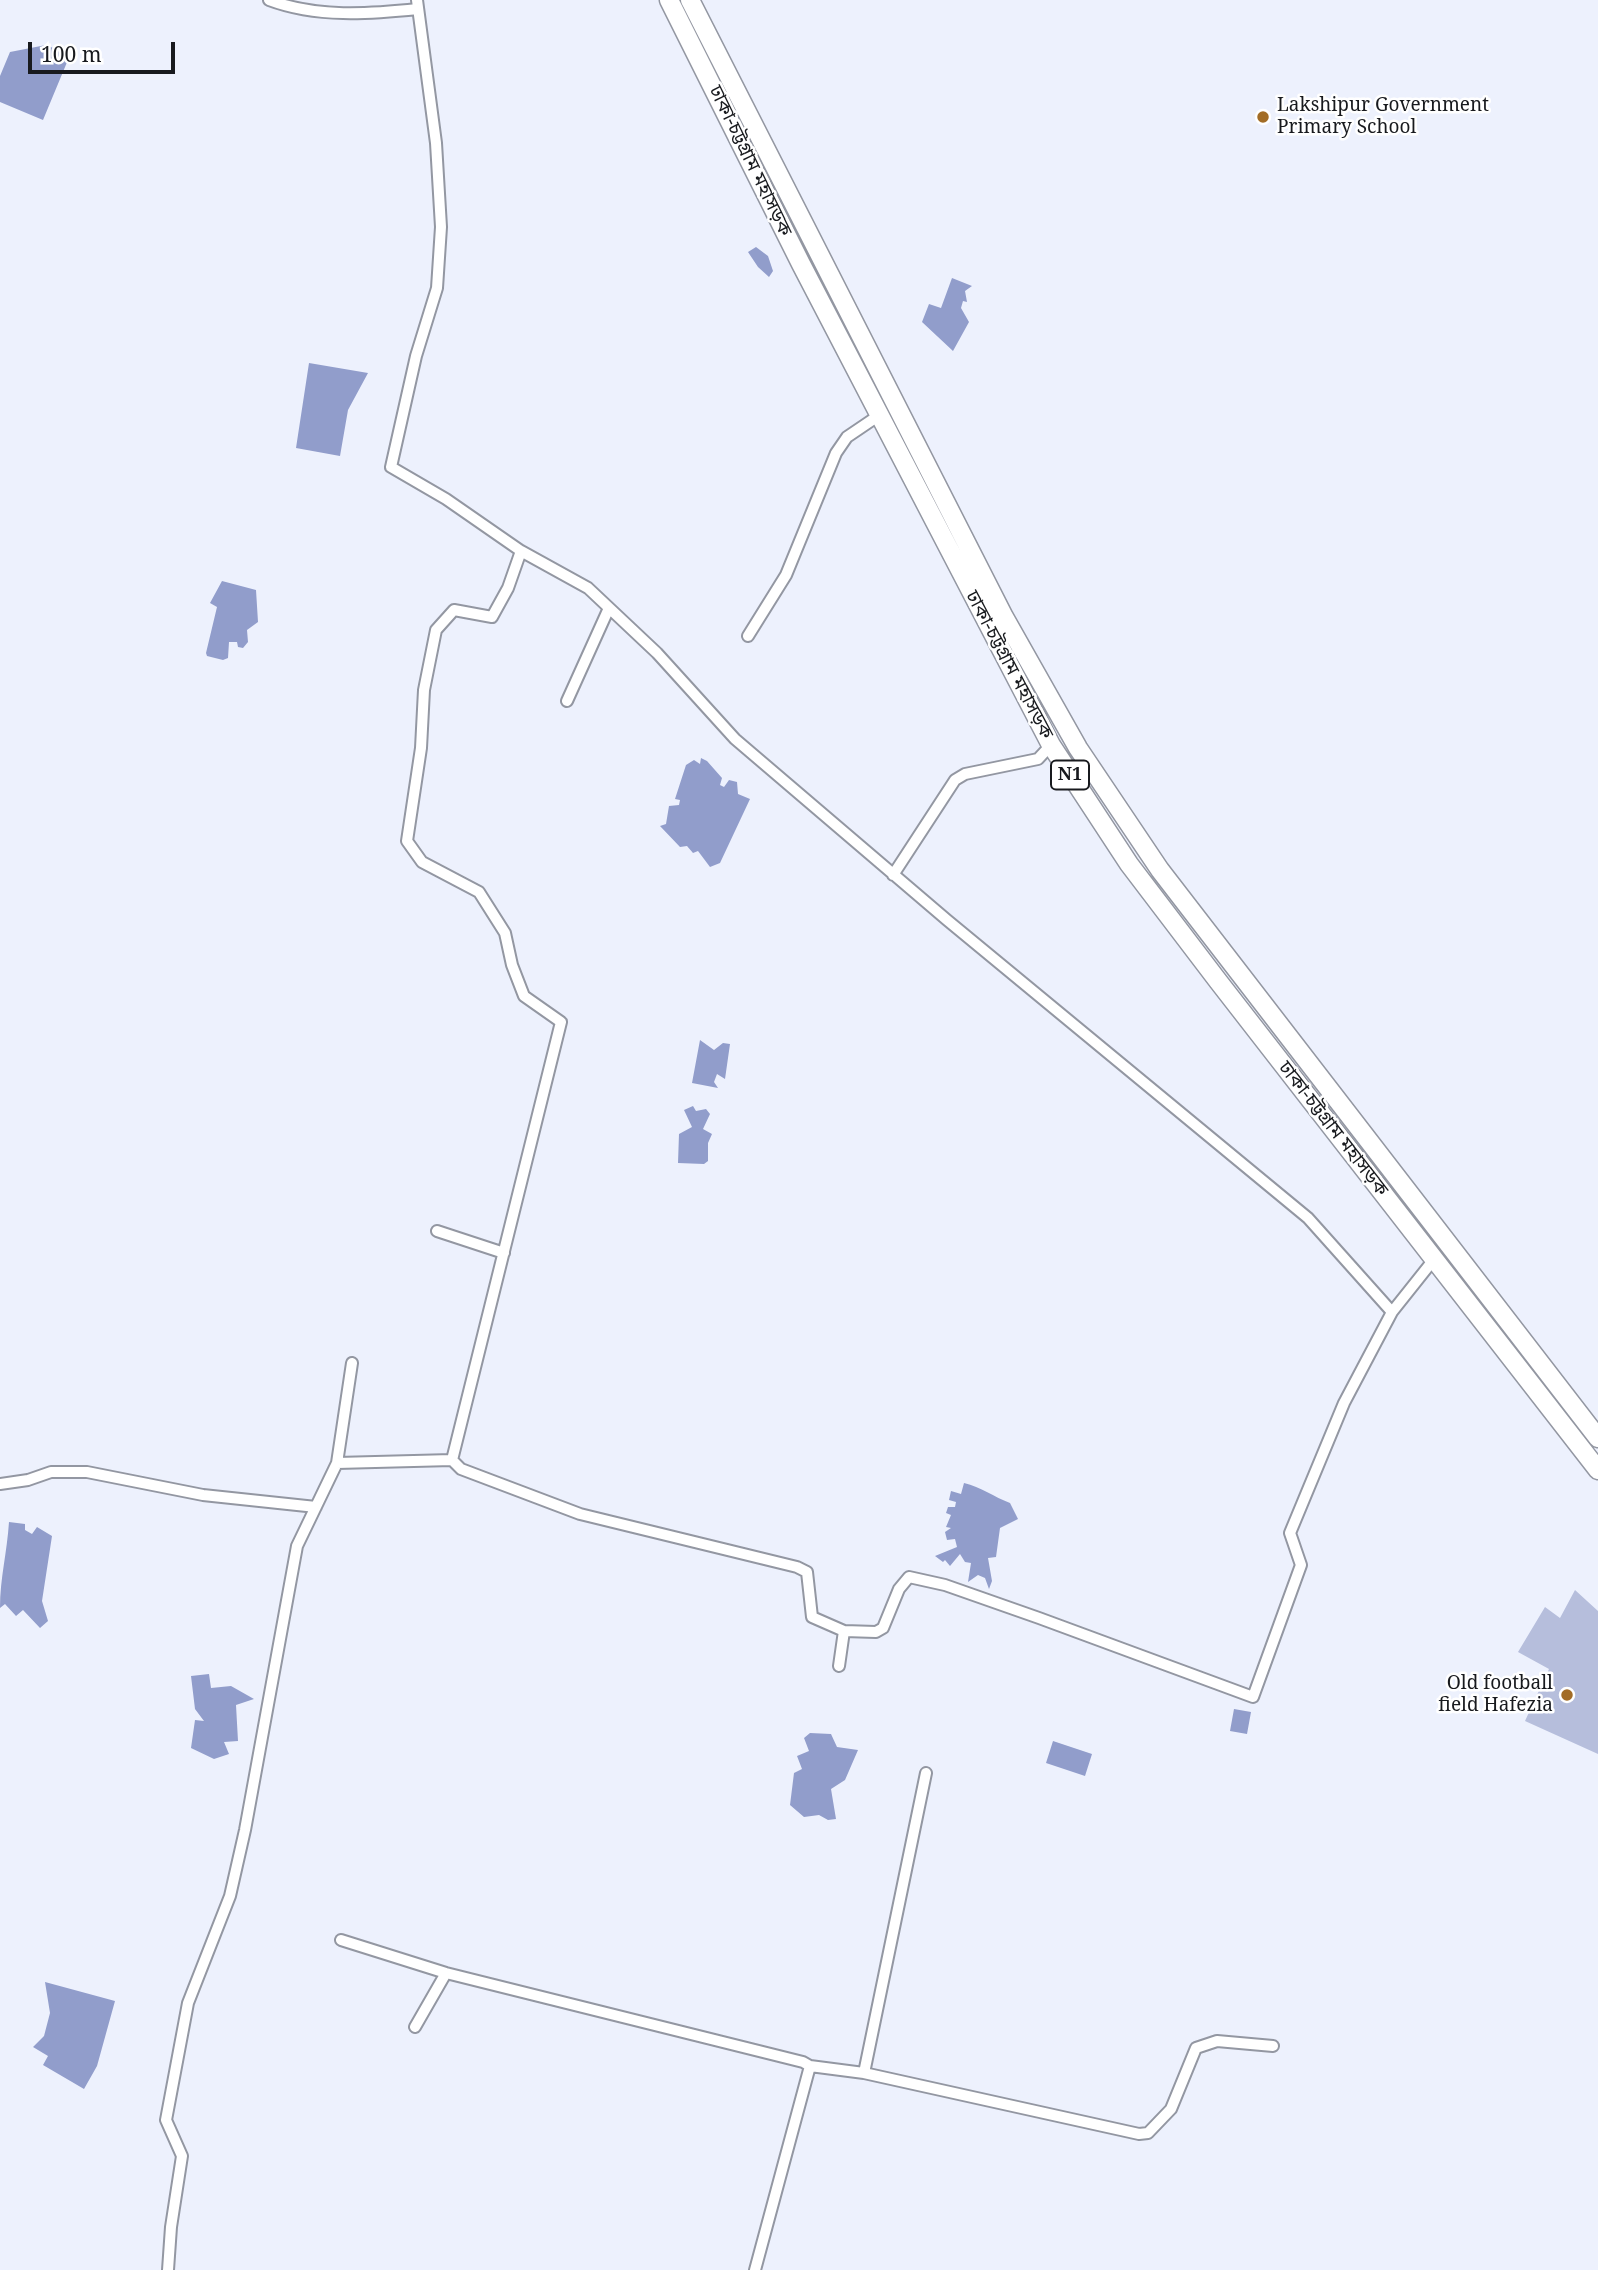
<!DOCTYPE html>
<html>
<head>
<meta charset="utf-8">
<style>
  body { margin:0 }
  #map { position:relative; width:1598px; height:2270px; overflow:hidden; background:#edf1fd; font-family:"Noto Serif",serif }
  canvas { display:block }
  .scale { position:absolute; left:28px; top:42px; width:147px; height:32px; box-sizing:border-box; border:4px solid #181a1e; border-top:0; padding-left:9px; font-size:21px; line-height:24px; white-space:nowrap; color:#181a1e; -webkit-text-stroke:5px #fff; paint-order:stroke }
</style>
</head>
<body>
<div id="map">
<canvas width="1598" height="2270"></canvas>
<div class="scale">100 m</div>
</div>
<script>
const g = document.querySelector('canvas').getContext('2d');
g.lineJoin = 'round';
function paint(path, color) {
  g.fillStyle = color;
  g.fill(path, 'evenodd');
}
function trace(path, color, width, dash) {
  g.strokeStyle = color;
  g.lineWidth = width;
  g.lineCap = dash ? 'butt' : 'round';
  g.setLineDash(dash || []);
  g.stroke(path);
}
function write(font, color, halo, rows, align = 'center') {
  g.font = font + ' "Noto Serif","Noto Sans Bengali",serif';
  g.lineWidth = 5;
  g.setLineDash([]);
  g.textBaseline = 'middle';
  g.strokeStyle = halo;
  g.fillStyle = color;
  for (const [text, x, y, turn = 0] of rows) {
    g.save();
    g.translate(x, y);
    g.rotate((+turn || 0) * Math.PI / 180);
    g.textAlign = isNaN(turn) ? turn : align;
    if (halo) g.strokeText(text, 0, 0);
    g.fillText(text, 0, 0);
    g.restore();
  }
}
paint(new Path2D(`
  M 1575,1590 L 1598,1611 L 1598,1754 L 1525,1721 L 1549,1669 L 1518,1652 L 1545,1607 L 1560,1618 Z`), '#b6bedc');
paint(new Path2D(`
  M 46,45 L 70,55 L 43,120 L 0,102 L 0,76 L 10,52 Z
  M 756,247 L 768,256 L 773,271 L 769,277 L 758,267 L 748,252 Z
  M 952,278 L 972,286 L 965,291 L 967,302 L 963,301 L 961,308 L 969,322 L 953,351 L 922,322 L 929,304 L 941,308 Z
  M 309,363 L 368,373 L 348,410 L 340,456 L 296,448 Z
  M 222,581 L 256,590 L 258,622 L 247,630 L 248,642 L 243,648 L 238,647 L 237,642 L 229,642 L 228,658 L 223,660 L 207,656 L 206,653 L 217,607 L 210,603 Z
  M 701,758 L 707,761 L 722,778 L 720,785 L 724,787 L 729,780 L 737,782 L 738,794 L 750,799 L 720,863 L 710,867 L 698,851 L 693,853 L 687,846 L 680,847 L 660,826 L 666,824 L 669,806 L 679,805 L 680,800 L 675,799 L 686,765 L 694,760 L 700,764 Z
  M 700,1040 L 714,1050 L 723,1043 L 730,1044 L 725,1079 L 717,1074 L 714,1082 L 718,1088 L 692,1083 Z
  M 693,1106 L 696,1111 L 706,1109 L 710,1114 L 703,1129 L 712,1134 L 708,1143 L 708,1161 L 704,1164 L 678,1163 L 679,1134 L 692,1127 L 684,1110 Z
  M 964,1483 C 981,1487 994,1497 1010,1503 L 1018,1519 L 1000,1528 L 996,1557 L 988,1558 L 992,1581 L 989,1589 L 985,1578 L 978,1575 L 968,1582 L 971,1563 L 965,1562 L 960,1554 L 950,1566 L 945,1560 L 943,1562 L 935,1556 L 957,1547 L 955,1539 L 947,1540 L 945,1532 L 951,1528 L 946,1527 L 951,1515 L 946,1513 L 948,1507 L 955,1507 L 956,1502 L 949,1500 L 951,1491 L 961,1494 Z
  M 9,1522 L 25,1524 L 25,1530 L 32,1534 L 37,1527 L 52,1536 L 42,1601 L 48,1621 L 40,1628 L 23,1610 L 16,1616 L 5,1604 L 0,1608 C 0,1578 7,1553 9,1522 Z
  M 209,1674 L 211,1688 L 231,1686 L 254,1699 L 236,1705 L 238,1741 L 224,1742 L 229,1754 L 214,1759 L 191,1748 L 195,1720 L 204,1721 L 195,1709 L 191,1676 Z
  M 1234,1709 L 1251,1712 L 1247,1734 L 1230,1731 Z
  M 810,1733 L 831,1734 L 837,1747 L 858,1750 L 845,1780 L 831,1789 L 836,1819 L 828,1820 L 819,1815 L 804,1817 L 790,1805 L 794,1773 L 802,1769 L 797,1756 L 809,1751 L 804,1738 Z
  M 1053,1741 L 1092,1754 L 1085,1776 L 1046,1763 Z
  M 45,1982 L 115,2001 L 97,2066 L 84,2089 L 43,2065 L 48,2056 L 33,2047 L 44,2036 L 50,2013 Z`), '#919dcb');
const minor = new Path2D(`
  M 269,0 C 317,18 369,14 418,9
  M 417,0 L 436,143 L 441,227 L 437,288 L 416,356 L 391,467 L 446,499 L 521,551 L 588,588 L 657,653 L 735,739 L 947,920 L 1308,1218 L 1392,1312
  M 748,636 L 786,575 L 836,453 L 847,437 L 881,414
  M 567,701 L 609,608
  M 893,875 L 955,780 L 965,774 L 1038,759 L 1051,745
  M 437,1231 L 504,1253
  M 452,1460 L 461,1469 L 580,1514 L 797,1567 L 807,1572 L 812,1617 L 844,1631 L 876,1632 L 883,1628 L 899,1589 L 909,1577 L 945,1585 L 1039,1618 L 1253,1697 L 1301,1565 L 1290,1533 L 1344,1403 L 1392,1312 L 1435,1258
  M 337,1463 L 352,1363
  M 0,1484 L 28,1480 L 51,1472 L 87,1472 L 203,1495 L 316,1507
  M 839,1666 L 844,1631
  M 341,1940 L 446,1973 L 803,2062 L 810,2066 L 864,2073 L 1139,2134 L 1148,2133 L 1171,2109 L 1196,2048 L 1217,2041 L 1273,2046
  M 415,2027 L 446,1973
  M 864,2073 L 926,1773
  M 168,2270 L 171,2227 L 182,2156 L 166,2120 L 188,2003 L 230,1896 L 245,1830 L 297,1546 L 337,1463 L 452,1460 L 561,1022 L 524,996 L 512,965 L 505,933 L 479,892 L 422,862 L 407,841 L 421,748 L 424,690 L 436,630 L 454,610 L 492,617 L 508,588 L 521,551
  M 755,2270 L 810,2066`);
const trunk = new Path2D(`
  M 669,0 L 801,264 L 1051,745 L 1129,864 L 1218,981 L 1598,1470
  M 690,0 L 1004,617 L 1078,748 L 1160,870 L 1598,1438`);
trace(minor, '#9397a2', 14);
trace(trunk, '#9397a2', 21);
trace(minor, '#fff', 10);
trace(trunk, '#fff', 18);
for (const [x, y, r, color] of [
  [1263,117,7,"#a26c26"],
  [1567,1695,7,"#a26c26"]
]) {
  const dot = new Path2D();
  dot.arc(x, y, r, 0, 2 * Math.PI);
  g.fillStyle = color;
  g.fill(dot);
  trace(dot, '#fff', 2.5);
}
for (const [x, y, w] of [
  [1070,775,38]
]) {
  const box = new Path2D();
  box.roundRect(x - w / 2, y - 14.5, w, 29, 5);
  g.fillStyle = '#fff';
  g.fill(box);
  trace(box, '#181a1e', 2);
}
write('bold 18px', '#181a1e', null, [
  ["N1",1070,775]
]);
write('19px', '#181a1e', '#fff', [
  ["Lakshipur Government",1277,106],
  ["Primary School",1277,128],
  ["Old football",1553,1684,"right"],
  ["field Hafezia",1553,1706,"right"]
], 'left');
write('19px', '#181a1e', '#fff', [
  ["ঢাকা-চট্টগ্রাম মহাসড়ক",750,161,64],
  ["ঢাকা-চট্টগ্রাম মহাসড়ক",1009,665,62],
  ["ঢাকা-চট্টগ্রাম মহাসড়ক",1333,1129,52]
]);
</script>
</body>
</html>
